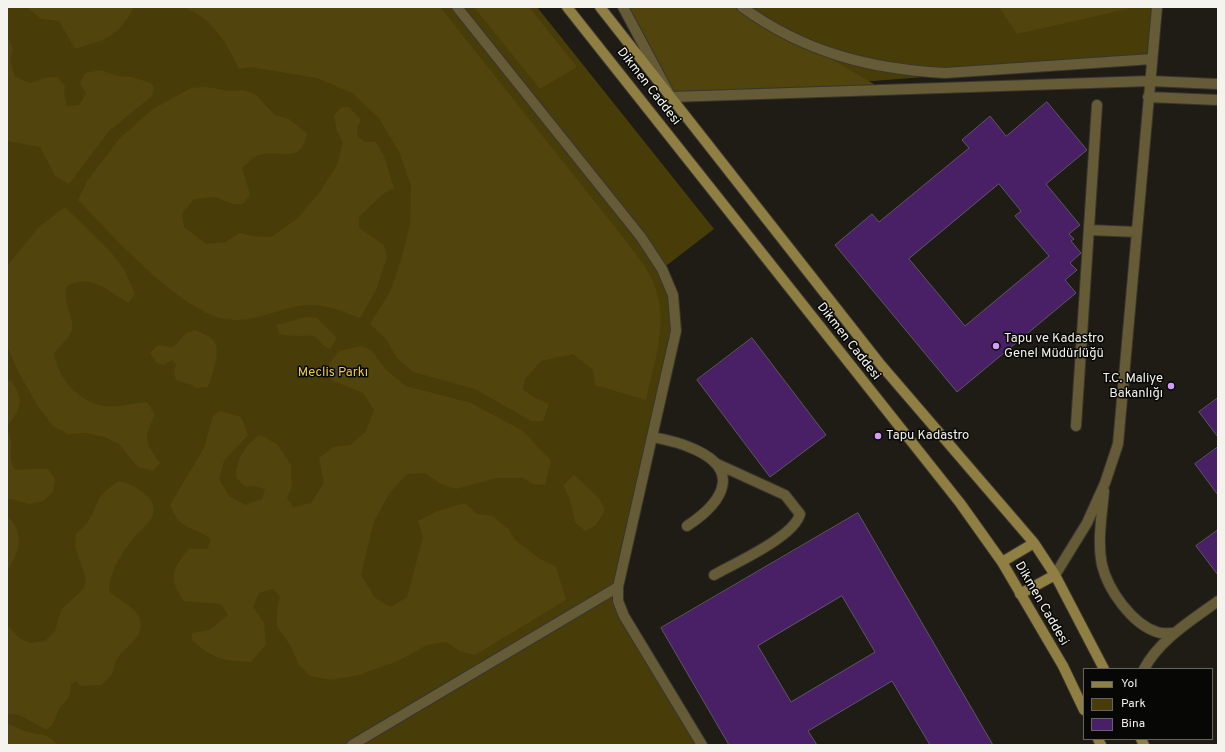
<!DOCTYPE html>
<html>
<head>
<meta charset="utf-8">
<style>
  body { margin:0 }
  #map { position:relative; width:1225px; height:752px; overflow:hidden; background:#1e1c15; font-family:Overpass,sans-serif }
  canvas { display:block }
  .frame { position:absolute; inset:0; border:8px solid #f4f3ee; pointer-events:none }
  .legend { position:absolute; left:1083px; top:668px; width:130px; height:72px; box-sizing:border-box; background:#070705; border:1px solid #666562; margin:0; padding:5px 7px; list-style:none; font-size:12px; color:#f4f3ee }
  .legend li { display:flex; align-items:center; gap:8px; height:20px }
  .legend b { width:20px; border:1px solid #666562 }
</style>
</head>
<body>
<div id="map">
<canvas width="1225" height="752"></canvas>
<div class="frame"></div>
<ul class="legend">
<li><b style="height:5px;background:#8f7f43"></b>Yol</li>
<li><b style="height:11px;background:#483d09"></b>Park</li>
<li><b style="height:11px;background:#491f66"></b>Bina</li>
</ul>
</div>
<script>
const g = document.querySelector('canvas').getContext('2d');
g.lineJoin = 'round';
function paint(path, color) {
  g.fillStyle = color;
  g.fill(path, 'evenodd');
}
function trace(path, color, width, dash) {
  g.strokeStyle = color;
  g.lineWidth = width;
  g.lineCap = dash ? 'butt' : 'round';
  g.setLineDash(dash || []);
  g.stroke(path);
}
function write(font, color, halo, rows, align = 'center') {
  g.font = font + ' Overpass,sans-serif';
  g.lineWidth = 3;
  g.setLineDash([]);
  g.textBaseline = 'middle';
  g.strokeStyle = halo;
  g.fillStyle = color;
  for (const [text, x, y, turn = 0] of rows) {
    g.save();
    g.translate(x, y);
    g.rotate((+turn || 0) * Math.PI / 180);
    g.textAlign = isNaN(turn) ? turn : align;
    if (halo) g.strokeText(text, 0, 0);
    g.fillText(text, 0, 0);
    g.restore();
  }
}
paint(new Path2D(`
  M 7,7 L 537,7 L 714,229 L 662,269 L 676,331 L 618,601 L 702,745 L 7,745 Z
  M 623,7 L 1157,7 L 1152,59 L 671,97 Z`), '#483d09');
paint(new Path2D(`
  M 27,7 L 134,7 C 117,38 107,39 75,49 L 59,21 L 41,19 Z
  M 185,7 L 440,7 L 630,246 C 636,255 644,264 649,274 C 672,314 655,358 646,400 L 595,385 L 593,370 L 573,354 L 541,361 L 525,379 L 523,389 L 535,398 L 549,404 L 543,421 L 531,421 L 475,389 L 413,372 L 397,358 L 386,339 L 370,324 L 390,292 L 401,260 L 410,224 L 411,185 L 399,152 L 379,118 L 352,93 L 317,78 L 251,67 L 239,69 C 226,41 213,20 185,7 Z
  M 474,7 L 529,7 L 577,67 L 540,89 Z
  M 623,7 L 742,7 L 884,90 L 671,97 Z
  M 999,7 L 1136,7 L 1017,34 Z
  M 7,35 L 13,49 L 10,59 L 15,77 L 30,83 L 45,78 L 57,77 L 65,86 L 64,94 L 67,106 L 79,105 L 86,94 L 80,83 L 85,73 L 102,70 L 117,76 L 131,77 L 148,82 L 154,86 L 152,96 L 109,131 L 69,184 L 55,176 L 40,147 L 7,141 Z
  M 207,87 L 229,91 L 243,90 L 255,94 L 275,115 L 289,119 L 307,134 C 301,165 281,149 260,155 C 253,156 247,164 242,168 L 250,194 L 243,204 L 233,204 L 215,197 L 194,199 L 182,214 L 184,227 L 206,244 L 225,242 L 240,233 L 254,236 L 271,237 L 297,219 L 320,192 L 337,165 L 343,142 L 337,131 L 334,116 L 341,107 L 349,107 L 361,120 L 357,128 L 358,137 L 365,142 L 376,142 L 384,156 L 394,188 L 383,194 L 359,217 L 359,228 L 384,245 L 387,257 L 376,290 L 360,318 C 345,312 321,303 304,305 C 282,308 261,319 239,320 C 232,320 221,319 214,316 C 168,298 113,236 78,200 L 87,181 L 120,138 L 153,109 L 191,88 Z
  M 65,207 L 109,250 L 124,269 L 135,294 L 128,303 C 108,291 91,273 67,286 C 62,303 74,315 72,329 C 70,339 59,345 54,354 C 59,379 77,401 104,406 C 114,408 135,403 147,402 L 155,415 C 143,438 145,443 160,463 L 153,471 L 138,467 L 119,444 L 105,437 L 85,433 L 68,434 L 53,426 L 37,405 L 19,373 L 7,346 L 7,266 L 40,226 Z
  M 306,317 L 317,318 L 337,338 L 330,349 L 324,346 L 315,336 C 302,335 291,337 279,334 L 277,325 Z
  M 195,330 C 200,333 208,335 212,339 C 223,347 212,376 208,387 L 196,388 C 190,383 184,383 176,380 L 174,373 L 176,364 L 172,360 L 163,365 L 156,362 L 150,353 L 158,345 L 172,347 L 176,345 L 186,333 Z
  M 362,346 L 372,351 L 385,369 L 406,386 L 471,403 L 523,431 L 551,461 L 545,485 L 533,484 L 523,478 L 496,478 L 456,489 L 441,484 L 425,473 L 407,474 L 389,494 L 374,521 L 361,575 L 375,598 L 391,607 L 407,597 L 423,537 L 418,521 L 438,511 L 465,503 L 477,514 L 493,516 L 509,530 L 515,540 L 540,559 L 556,567 L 566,600 L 475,655 L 460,651 L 446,642 L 427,645 L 398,661 L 359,675 L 331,680 L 310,676 L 298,663 L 290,645 L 277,626 L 277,610 L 280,596 L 273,589 L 259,593 L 253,607 L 264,623 L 266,644 L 251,662 C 223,661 213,659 192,640 L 192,633 L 210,630 L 228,615 L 221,604 L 184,601 C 168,579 172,568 189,549 L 207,549 L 211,539 C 190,524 182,533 170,505 L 204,448 L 213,416 L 220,411 L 241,417 L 248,435 L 224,461 L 219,479 L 229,496 L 245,505 L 262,499 L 265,489 L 255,486 L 246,487 L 236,478 C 235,462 246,443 260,435 L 277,444 L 291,465 L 292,486 L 287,498 L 293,507 L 311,503 L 324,483 L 319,458 L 334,447 L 351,445 L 366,431 L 374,410 L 363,393 L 331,380 L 329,364 L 339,351 Z
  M 7,381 L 11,381 C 26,401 20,408 7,427 Z
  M 7,430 C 17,447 6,452 14,469 C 26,471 36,467 48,469 L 55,479 L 53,492 L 43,501 L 29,504 L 11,499 L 7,500 Z
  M 574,475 L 599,498 L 605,510 L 596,525 L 585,531 L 575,522 L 570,500 L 563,485 Z
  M 119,481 C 133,484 161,498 152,517 C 149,523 142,529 138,533 C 124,549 110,569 109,591 C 118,600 132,605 138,615 C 149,635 125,646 117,659 C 114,663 114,669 112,674 C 109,678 104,682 101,685 L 81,686 L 76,681 L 71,684 C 70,693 70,701 61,705 L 52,726 L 46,729 L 19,715 L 8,714 L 7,625 L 19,638 L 31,643 L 45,641 L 55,631 L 61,610 L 84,588 L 86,579 L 75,547 L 76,534 C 81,529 88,523 91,517 C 101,496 98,495 119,481 Z
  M 7,516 C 25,531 20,554 7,570 Z
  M 7,723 C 13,726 19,729 25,731 C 36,735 50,733 57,745 L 7,745 Z`), '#51440d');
const building = new Path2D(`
  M 1047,102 L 1087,150 L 1046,184 L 1080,225 L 1069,234 L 1074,239 L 1071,241 L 1081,253 L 1070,263 L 1077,270 L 1065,280 L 1076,293 L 957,392 L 835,245 L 872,214 L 879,222 L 969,148 L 962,140 L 990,116 L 1006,136 ZM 999,184 L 1021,211 L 1015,216 L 1049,256 L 965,326 L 909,259 Z
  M 752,338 L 826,435 L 770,477 L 697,380 Z
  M 1218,398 L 1218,437 L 1199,412 Z
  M 1218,447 L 1218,495 L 1195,464 Z
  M 858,513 L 993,745 L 930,745 L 892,681 L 808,731 L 817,745 L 729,745 L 661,628 ZM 842,596 L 875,652 L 791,702 L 758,646 Z
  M 1218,530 L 1218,575 L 1196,546 Z`);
paint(building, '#491f66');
trace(building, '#5c5860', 1);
const service = new Path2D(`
  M 457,7 L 641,237 L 662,269 L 673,295 L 676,331 L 618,587 L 618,601 L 624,616 L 702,745
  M 623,7 L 671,97 L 1150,81 L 1218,84
  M 742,7 C 804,52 869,69 945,73 L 1152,59
  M 1148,97 L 1218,100
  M 1089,230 L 1137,232
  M 1076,426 L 1097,105
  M 653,437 C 665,440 678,442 689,447 C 743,468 725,501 687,526
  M 1104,491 C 1102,515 1097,541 1102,565 C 1108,590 1132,624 1157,632 C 1162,634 1170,633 1175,633
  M 714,575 C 735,563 794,537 800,514 L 785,495 L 715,463
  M 1055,575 L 1087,523 L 1105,483 L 1118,444 L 1157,7
  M 1144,669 C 1159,640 1192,620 1218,601
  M 352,745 L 618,587`);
const secondary = new Path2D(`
  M 567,7 L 960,503 L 1002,562 L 1063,666 L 1084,710
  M 600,7 L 881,365 L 1034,543 L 1055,575 L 1104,669
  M 1002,562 L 1034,543
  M 1020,594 L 1055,575
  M 1098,739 L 1101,745
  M 1141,739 L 1144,745`);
trace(service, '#38362f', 12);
trace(secondary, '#38362f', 12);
trace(service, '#655b37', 10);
trace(secondary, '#8f7f43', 10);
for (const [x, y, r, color] of [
  [996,346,4,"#d19dfe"],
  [1171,386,4,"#d19dfe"],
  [878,436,4,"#d19dfe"]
]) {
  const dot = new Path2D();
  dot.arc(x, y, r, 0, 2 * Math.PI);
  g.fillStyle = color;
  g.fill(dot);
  trace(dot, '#070705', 1.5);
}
write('13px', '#f4f3ee', '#070705', [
  ["Dikmen Caddesi",648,87,52],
  ["Dikmen Caddesi",848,342,52],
  ["Dikmen Caddesi",1041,604,60]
]);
write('13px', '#f4f3ee', '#070705', [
  ["Tapu ve Kadastro",1004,339],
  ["Genel Müdürlüğü",1004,354],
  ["T.C. Maliye",1163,379,"right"],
  ["Bakanlığı",1163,394,"right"],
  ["Tapu Kadastro",886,436]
], 'left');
write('13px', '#eece48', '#070705', [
  ["Meclis Parkı",333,373]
]);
</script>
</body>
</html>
